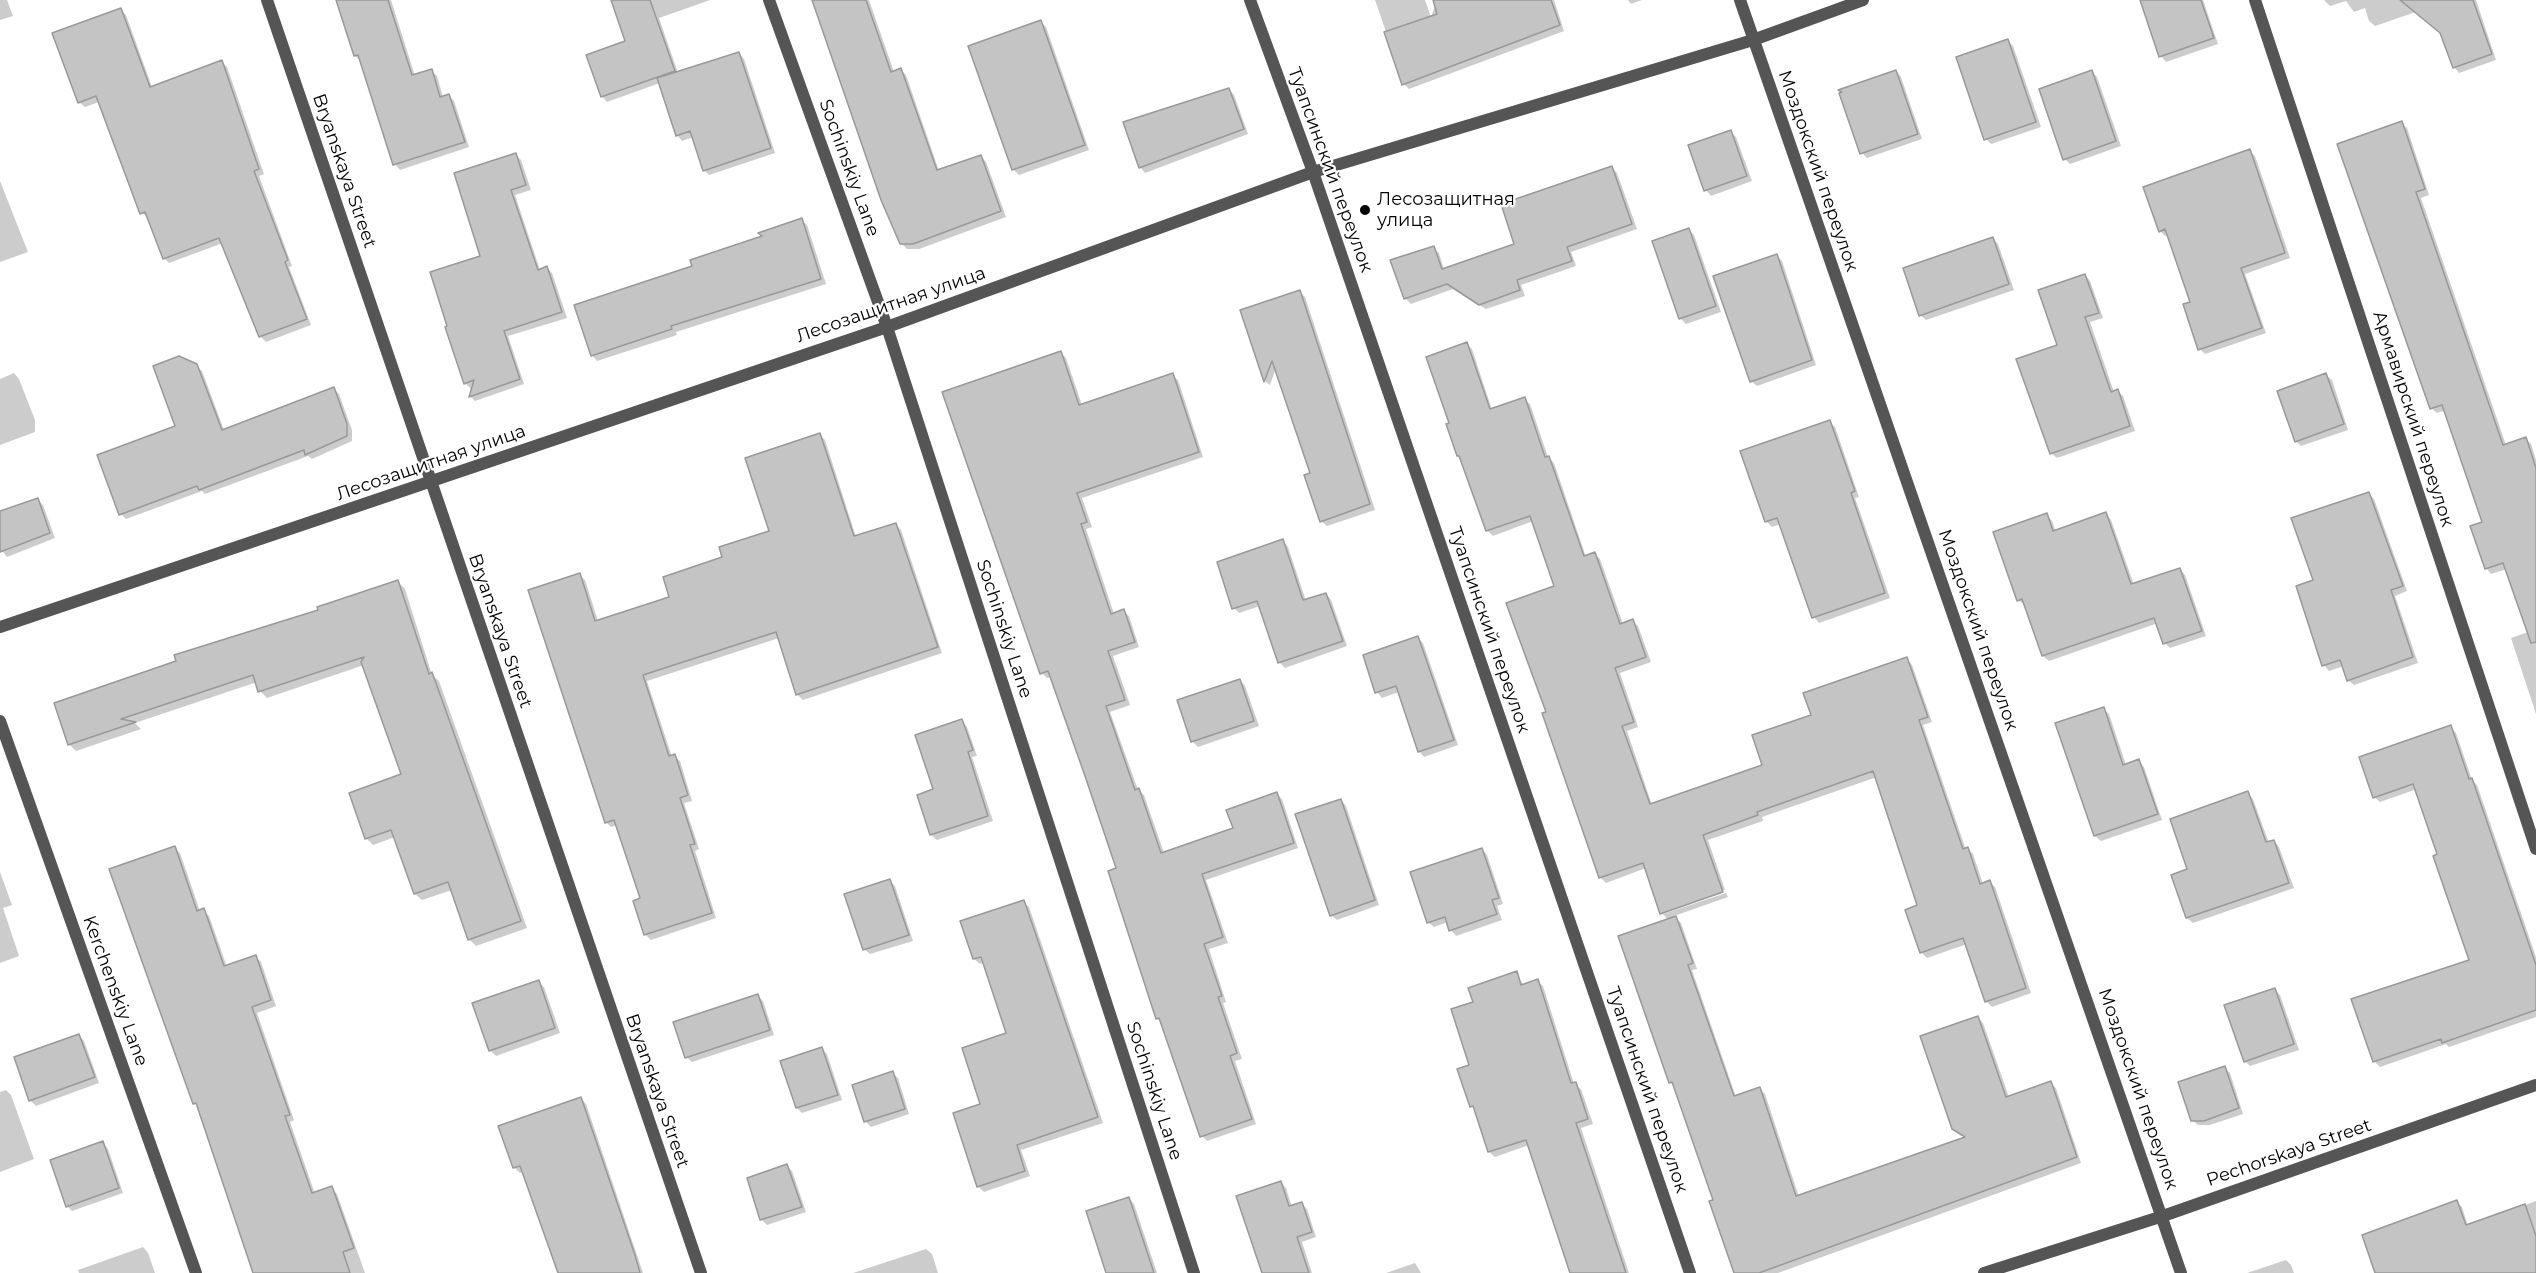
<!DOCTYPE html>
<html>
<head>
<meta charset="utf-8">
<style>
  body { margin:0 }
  canvas { display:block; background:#fff }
</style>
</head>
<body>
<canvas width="2536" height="1273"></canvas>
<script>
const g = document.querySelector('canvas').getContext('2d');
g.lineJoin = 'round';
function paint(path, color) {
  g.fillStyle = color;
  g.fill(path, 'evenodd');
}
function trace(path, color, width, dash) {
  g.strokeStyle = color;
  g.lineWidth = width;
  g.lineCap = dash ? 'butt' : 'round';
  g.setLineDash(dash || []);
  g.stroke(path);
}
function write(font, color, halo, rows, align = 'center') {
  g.font = font + ' Montserrat,sans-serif';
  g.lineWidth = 4.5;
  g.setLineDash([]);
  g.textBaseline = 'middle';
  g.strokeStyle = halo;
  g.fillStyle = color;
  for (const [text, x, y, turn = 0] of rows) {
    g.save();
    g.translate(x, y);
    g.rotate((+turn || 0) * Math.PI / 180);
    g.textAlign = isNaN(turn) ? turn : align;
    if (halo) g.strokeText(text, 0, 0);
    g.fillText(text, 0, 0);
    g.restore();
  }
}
paint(new Path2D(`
  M 0,0 L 7,0 L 13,16 L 0,20 Z
  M 337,0 L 391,0 L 415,76 L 431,71 L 437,76 L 443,97 L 449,96 L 454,101 L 469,147 L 400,170 L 395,164 L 361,61 L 355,56 Z
  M 613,0 L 710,0 L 659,18 L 678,73 L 739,53 L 744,59 L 775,153 L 709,175 L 704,170 L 693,137 L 682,141 L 677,135 L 660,83 L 607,102 L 602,96 L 627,42 Z
  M 813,0 L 869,0 L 894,72 L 901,70 L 906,75 L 939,171 L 981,156 L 986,162 L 1006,217 L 919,249 L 907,249 L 901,243 Z
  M 1375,0 L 1425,0 L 1431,17 L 1436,3 L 1445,0 L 1554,0 L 1564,31 L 1409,89 L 1404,84 Z
  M 1628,0 L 1642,0 L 1631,4 Z
  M 2141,0 L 2203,0 L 2218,44 L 2166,62 L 2161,56 Z
  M 2324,0 L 2476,0 L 2496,60 L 2459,73 L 2454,67 L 2442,33 L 2416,12 L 2375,26 L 2369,21 L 2365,8 L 2354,12 L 2346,1 L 2330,6 Z
  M 121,10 L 126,15 L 152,87 L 222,62 L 227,67 L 264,174 L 259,176 L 292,266 L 289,267 L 311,325 L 266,342 L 260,336 L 223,243 L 169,263 L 164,258 L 149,218 L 142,213 L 99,102 L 85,107 L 79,102 Z
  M 1040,22 L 1046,27 L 1089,150 L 1019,175 L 1014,170 L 970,47 Z
  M 2008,41 L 2013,46 L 2041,127 L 1991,144 L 1986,139 Z
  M 1896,71 L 1901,77 L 1922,139 L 1867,158 L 1862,153 L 1840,91 Z
  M 2092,72 L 2097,77 L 2121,146 L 2070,164 L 2065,159 Z
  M 1228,89 L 1234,95 L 1248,134 L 1145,173 L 1140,167 Z
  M 2401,123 L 2407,128 L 2429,195 L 2421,198 L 2506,445 L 2525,438 L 2531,444 L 2536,460 L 2536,714 L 2511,638 L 2528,632 L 2507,569 L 2491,574 L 2486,568 L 2484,522 L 2446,410 L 2437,413 L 2431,408 Z
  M 1731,132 L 1736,137 L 1752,181 L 1711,196 L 1706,190 Z
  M 2250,151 L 2255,156 L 2290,258 L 2245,274 L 2266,333 L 2205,354 L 2200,349 L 2192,303 L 2169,235 L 2165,236 L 2160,231 Z
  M 516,155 L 521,160 L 531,190 L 515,195 L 540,270 L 547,268 L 552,273 L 567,318 L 508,336 L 524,384 L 475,401 L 470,396 L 472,390 L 466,384 L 447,328 L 482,257 Z
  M 1612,168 L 1617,173 L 1637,229 L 1571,252 L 1576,266 L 1521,285 L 1525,296 L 1486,309 L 1453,289 L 1411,304 L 1405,298 L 1433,248 L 1439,253 L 1444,270 L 1516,245 Z
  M 0,181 L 28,252 L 0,262 Z
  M 801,220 L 807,225 L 826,284 L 676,332 L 677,335 L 597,361 L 592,355 L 694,267 Z
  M 1689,230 L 1694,235 L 1721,312 L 1686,324 L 1680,318 Z
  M 1993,239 L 1998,244 L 2014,290 L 1926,320 L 1920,315 Z
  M 1777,256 L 1782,261 L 1816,365 L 1757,386 L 1751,381 Z
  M 2085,275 L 2090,281 L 2103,318 L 2090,322 L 2114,392 L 2117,391 L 2123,396 L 2135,431 L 2057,458 L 2051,453 L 2058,345 Z
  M 1300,292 L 1305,297 L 1375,510 L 1327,526 L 1321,521 L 1312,474 L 1276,368 L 1270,385 L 1265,381 L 1242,311 Z
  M 1466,344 L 1472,349 L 1492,410 L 1524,399 L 1530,404 L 1548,457 L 1554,463 L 1586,557 L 1595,554 L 1600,559 L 1623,624 L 1633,621 L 1638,626 L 1651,662 L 1620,673 L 1638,727 L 1627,731 L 1652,805 L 1764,766 L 1813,716 L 1907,659 L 1912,665 L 1932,722 L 1923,725 L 1966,850 L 1968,849 L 1973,854 L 1983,884 L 1990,882 L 1995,887 L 2031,993 L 1992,1007 L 1986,1001 L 1967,944 L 1927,958 L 1922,953 L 1907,911 L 1919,906 L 1877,777 L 1762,817 L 1763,821 L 1708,840 L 1725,890 L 1662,911 L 1662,914 L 1646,868 L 1606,883 L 1600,877 L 1548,713 L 1556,587 L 1533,521 L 1493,536 L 1487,530 L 1462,460 L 1458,456 L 1451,424 Z
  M 1061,353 L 1066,358 L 1082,405 L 1172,375 L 1178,380 L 1203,457 L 1082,498 L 1092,527 L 1086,529 L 1114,614 L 1123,611 L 1129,616 L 1139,647 L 1113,656 L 1130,705 L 1110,712 L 1138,790 L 1144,795 L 1164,853 L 1234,829 L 1276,794 L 1282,799 L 1298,848 L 1206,880 L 1228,943 L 1209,949 L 1226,1002 L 1223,1003 L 1242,1059 L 1235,1061 L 1256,1124 L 1207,1141 L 1202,1136 L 1162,1023 L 1157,1018 L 1118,869 L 1051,677 L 1047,678 L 1042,673 Z
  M 196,366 L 202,371 L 224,430 L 334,389 L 339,394 L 352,430 L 352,441 L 312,459 L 308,456 L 205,494 L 202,491 L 126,519 L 121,514 L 177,427 Z
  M 14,373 L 19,379 L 35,420 L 35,432 L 0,445 L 0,379 Z
  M 2326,375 L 2332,380 L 2348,430 L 2301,446 L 2296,441 Z
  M 1829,422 L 1835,427 L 1859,497 L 1855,498 L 1890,598 L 1819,623 L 1814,617 L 1781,524 L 1772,527 L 1767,522 L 1742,452 Z
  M 820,435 L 825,440 L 856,537 L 895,524 L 901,530 L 942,653 L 803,700 L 797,694 L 779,638 L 647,681 L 672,757 L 674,756 L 680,761 L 692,801 L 684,803 L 699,849 L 695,851 L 716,918 L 651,940 L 645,934 L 642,899 L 617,825 L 611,827 L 606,822 L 579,575 L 585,580 L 598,621 L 671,598 L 724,558 L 771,532 Z
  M 2368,493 L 2374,499 L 2407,591 L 2395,596 L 2418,663 L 2354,685 L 2348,680 L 2344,666 L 2329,671 L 2324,665 L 2315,581 Z
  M 37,499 L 43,505 L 55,538 L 7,557 L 0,548 L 0,513 Z
  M 2106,514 L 2111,520 L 2134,585 L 2180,569 L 2185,575 L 2206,636 L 2170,648 L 2165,643 L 2158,623 L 2049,661 L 2043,656 L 2025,605 L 2018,600 L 2047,515 L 2052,521 L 2056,532 Z
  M 1283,541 L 1288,547 L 1306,601 L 1326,594 L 1331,600 L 1347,646 L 1285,668 L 1279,662 L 1260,606 L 1239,613 L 1234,608 Z
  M 398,582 L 405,589 L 432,675 L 439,681 L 527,928 L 476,946 L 469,939 L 452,890 L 422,900 L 415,894 L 395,837 L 373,845 L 366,838 L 403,775 L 364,665 L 267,698 L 260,691 L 257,682 L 135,723 L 141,729 L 76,751 L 69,744 L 320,611 Z
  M 1418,638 L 1423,643 L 1458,745 L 1424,757 L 1419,751 L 1399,692 L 1382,698 L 1377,692 L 1365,656 Z
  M 1240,680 L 1245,686 L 1259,726 L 1198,747 L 1193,742 L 1179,701 Z
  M 2103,709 L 2109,714 L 2126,765 L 2138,761 L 2144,767 L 2162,820 L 2101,841 L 2095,836 L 2057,724 Z
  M 962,721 L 967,727 L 977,756 L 972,757 L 993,821 L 937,840 L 931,835 L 918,795 L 935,790 Z
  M 2450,727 L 2456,733 L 2472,780 L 2477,785 L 2536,957 L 2536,1017 L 2449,1047 L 2446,1044 L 2380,1067 L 2374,1061 L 2471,961 L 2417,789 L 2380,802 L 2374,797 Z
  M 2248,793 L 2253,799 L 2269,843 L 2274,841 L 2279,847 L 2294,888 L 2193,923 L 2187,918 L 2173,876 L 2189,870 Z
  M 1341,800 L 1346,806 L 1379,905 L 1337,920 L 1331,915 Z
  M 174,847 L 180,853 L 200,911 L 203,910 L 209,916 L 227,967 L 255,957 L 261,962 L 276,1006 L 257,1013 L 294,1120 L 290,1122 L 315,1194 L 331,1188 L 337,1194 L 365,1273 L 256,1273 L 200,1109 L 194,1103 Z
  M 1482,849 L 1487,855 L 1503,904 L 1497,906 L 1502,920 L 1456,936 L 1451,930 L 1448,922 L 1434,927 L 1428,922 Z
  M 0,872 L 12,905 L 3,908 L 19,956 L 0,963 Z
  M 890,881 L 895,886 L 913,941 L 870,954 L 864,949 Z
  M 1726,893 L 1728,897 L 1674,916 L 1681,923 L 1697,969 L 1692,970 L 1736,1097 L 1760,1089 L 1765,1094 L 1799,1197 L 1967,1139 L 1953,1128 L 1978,1018 L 1983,1023 L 2009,1097 L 2050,1083 L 2056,1088 L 2081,1163 L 1778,1273 L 1744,1273 L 1714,1201 L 1675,1087 L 1670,1082 L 1668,920 L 1663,914 Z
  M 1023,902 L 1029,907 L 1103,1123 L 1021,1150 L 1030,1176 L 984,1192 L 978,1186 L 982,1105 L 1008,1034 L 985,962 L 980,964 L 974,959 Z
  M 1516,973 L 1524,986 L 1537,981 L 1543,986 L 1574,1084 L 1581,1089 L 1593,1124 L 1581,1128 L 1629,1273 L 1572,1273 L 1529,1145 L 1495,1157 L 1489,1152 L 1476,1110 L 1472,1106 L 1475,1002 Z
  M 538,982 L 544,987 L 560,1033 L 496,1056 L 490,1050 Z
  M 2275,990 L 2280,995 L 2299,1050 L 2250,1066 L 2245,1061 Z
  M 758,996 L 763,1001 L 774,1035 L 692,1062 L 686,1057 Z
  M 79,1035 L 84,1041 L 99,1083 L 36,1106 L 30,1100 Z
  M 822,1049 L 827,1054 L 842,1100 L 802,1113 L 797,1108 Z
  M 2224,1067 L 2230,1073 L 2243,1114 L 2210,1125 L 2198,1125 L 2192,1120 Z
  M 892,1073 L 898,1078 L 909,1114 L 871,1127 L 865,1121 Z
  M 6,1090 L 11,1095 L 34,1159 L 0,1172 L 0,1092 Z
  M 581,1098 L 586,1104 L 643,1273 L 559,1273 L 524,1172 L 520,1173 L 514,1167 Z
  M 103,1143 L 108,1149 L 123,1193 L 72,1211 L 67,1206 Z
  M 787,1166 L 792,1171 L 806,1212 L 767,1225 L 762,1220 L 749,1179 Z
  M 1280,1182 L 1286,1188 L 1292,1207 L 1302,1204 L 1307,1209 L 1316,1237 L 1302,1242 L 1312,1273 L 1263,1273 Z
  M 1129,1199 L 1134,1204 L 1157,1273 L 1108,1273 Z
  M 2456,1201 L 2462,1207 L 2468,1226 L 2536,1201 L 2536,1273 L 2377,1273 Z
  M 143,1247 L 148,1253 L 155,1273 L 79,1273 L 78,1270 Z
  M 926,1249 L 932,1254 L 938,1273 L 853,1273 Z
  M 2286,1260 L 2291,1265 L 2294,1273 L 2247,1273 Z
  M 1415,1263 L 1421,1273 L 1386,1273 Z`), '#0003');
const building = new Path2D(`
  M 336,0 L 388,0 L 412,75 L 432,69 L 440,97 L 449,94 L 465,142 L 393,165 L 358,55 L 354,56 Z
  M 611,0 L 650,0 L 675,71 L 601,97 L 586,55 L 625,41 Z
  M 812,0 L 866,0 L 891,72 L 901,68 L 937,170 L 981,155 L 1001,211 L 913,244 L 900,244 L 881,200 Z
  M 1433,0 L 1551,0 L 1560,25 L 1402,85 L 1384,32 L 1437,14 Z
  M 2140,0 L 2201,0 L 2214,38 L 2159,57 Z
  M 2400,0 L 2473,0 L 2492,54 L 2453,68 L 2440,33 Z
  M 121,8 L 150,87 L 222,60 L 259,169 L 254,171 L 288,260 L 285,262 L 307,319 L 259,337 L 219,238 L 163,259 L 145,212 L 140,214 L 96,96 L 78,103 L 52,33 Z
  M 1041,20 L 1085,145 L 1012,170 L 968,46 Z
  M 2008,39 L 2036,122 L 1984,140 L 1956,57 Z
  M 739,52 L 771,148 L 703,171 L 690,131 L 676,136 L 657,78 Z
  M 1896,70 L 1918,134 L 1860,154 L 1839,93 L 1842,92 L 1838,90 Z
  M 2092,70 L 2116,141 L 2063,160 L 2039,89 Z
  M 1229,88 L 1244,129 L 1139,168 L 1123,122 Z
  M 2402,121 L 2425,189 L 2416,192 L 2503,445 L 2526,437 L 2536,468 L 2536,642 L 2531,643 L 2503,563 L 2485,569 L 2470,526 L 2482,522 L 2442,405 L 2430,409 L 2337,144 Z
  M 1731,130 L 1747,176 L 1704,191 L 1688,145 Z
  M 2250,149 L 2285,253 L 2241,268 L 2262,328 L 2198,350 L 2183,304 L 2190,302 L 2165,229 L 2159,232 L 2143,187 Z
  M 516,153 L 526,185 L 511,190 L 538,270 L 547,266 L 562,312 L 504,331 L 520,379 L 469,397 L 474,380 L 464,384 L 445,327 L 447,326 L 430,272 L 480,256 L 454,173 Z
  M 1612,166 L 1632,224 L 1567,247 L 1572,261 L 1517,280 L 1520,290 L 1479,305 L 1447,284 L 1404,299 L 1390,260 L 1434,246 L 1442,269 L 1514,244 L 1501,204 Z
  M 802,218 L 821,279 L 671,326 L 672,329 L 591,356 L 574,305 L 692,266 L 690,260 L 762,236 L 758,233 Z
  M 1689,228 L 1716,306 L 1679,319 L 1652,241 Z
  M 1993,237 L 2009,284 L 1919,316 L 1903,268 Z
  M 1777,254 L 1812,360 L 1750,382 L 1713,276 Z
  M 2085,274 L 2099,313 L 2085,317 L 2111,392 L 2118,389 L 2130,426 L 2050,454 L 2016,359 L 2057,345 L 2038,290 Z
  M 1300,290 L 1370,504 L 1320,522 L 1304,475 L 1310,473 L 1272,361 L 1264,382 L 1240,310 Z
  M 1467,342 L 1490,409 L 1525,397 L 1545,457 L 1549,456 L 1584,556 L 1595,552 L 1620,624 L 1633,619 L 1646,657 L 1615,668 L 1634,722 L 1622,726 L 1650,804 L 1762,765 L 1752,735 L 1811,715 L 1803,693 L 1907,657 L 1928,717 L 1919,720 L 1963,849 L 1968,847 L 1980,884 L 1990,880 L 2026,988 L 1985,1002 L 1963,938 L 1920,953 L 1905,910 L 1917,905 L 1873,771 L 1757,812 L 1758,815 L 1703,835 L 1723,892 L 1660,914 L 1643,863 L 1599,878 L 1542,713 L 1546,712 L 1506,603 L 1554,586 L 1530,516 L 1486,531 L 1459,456 L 1457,456 L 1446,424 L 1449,423 L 1426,357 Z
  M 1061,351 L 1079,405 L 1173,373 L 1199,452 L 1077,493 L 1087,522 L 1081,524 L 1111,614 L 1124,609 L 1135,642 L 1108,651 L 1125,700 L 1106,706 L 1135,790 L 1139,788 L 1161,853 L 1233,828 L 1226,810 L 1277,792 L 1294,843 L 1202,874 L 1223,937 L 1204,944 L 1222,996 L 1218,997 L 1237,1053 L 1230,1056 L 1252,1119 L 1200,1137 L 1159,1018 L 1156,1019 L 1108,871 L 1116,868 L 1085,776 L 1048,671 L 1040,674 L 942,392 Z
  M 179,356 L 197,364 L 222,430 L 334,387 L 347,424 L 347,436 L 305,455 L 304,450 L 199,490 L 197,486 L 119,515 L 97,455 L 175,426 L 153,366 Z
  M 2326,373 L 2344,424 L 2295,442 L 2277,391 Z
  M 1830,420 L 1855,491 L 1851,493 L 1885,593 L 1812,618 L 1777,518 L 1765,522 L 1740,451 Z
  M 820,433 L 854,536 L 896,523 L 938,647 L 796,695 L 776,632 L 643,675 L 669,756 L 675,754 L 688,795 L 680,798 L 695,844 L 690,845 L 712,913 L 644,935 L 633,901 L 640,898 L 614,820 L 605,823 L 528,590 L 580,573 L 595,621 L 669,597 L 663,577 L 722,557 L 719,547 L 769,531 L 745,458 Z
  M 2369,492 L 2403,586 L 2391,590 L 2413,657 L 2347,681 L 2340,660 L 2322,666 L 2296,586 L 2313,580 L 2291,518 Z
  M 38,498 L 50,533 L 0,552 L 0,511 Z
  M 2106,512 L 2131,584 L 2180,568 L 2202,631 L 2163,644 L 2154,618 L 2042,656 L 2022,599 L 2017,601 L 1993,532 L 2047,513 L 2053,531 Z
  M 1283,539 L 1303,600 L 1326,593 L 1343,641 L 1278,663 L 1257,601 L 1232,609 L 1217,562 Z
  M 398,580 L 429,674 L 432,672 L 521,921 L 468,940 L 448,882 L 414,894 L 391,830 L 365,839 L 349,793 L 401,774 L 361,662 L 364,657 L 258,692 L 253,675 L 121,719 L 136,722 L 68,745 L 54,703 L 176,661 L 174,655 L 318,610 L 317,607 Z
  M 1418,636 L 1454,740 L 1418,752 L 1396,686 L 1375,693 L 1363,655 Z
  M 1240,679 L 1254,721 L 1191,742 L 1177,700 Z
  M 2104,707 L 2123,765 L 2139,759 L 2158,814 L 2094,836 L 2055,723 Z
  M 962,719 L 973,750 L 968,752 L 988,816 L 930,835 L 917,795 L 933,789 L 915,735 Z
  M 2451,725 L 2469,779 L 2472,778 L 2536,965 L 2536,1010 L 2442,1043 L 2441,1039 L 2373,1062 L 2351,999 L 2469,960 L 2433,856 L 2437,854 L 2413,784 L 2373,798 L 2359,757 Z
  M 2248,791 L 2266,842 L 2274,840 L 2289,883 L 2186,918 L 2171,875 L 2187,869 L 2170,819 Z
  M 1341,799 L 1375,900 L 1330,916 L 1295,814 Z
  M 175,846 L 197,911 L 204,908 L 224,966 L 256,955 L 271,1000 L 252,1007 L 290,1115 L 285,1116 L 312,1193 L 332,1186 L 354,1248 L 343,1252 L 350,1273 L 253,1273 L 196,1103 L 193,1104 L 109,869 Z
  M 1482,848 L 1499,898 L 1492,900 L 1497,914 L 1449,931 L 1445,917 L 1427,923 L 1410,872 Z
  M 890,879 L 909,935 L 863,950 L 844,894 Z
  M 1024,900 L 1098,1117 L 1017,1145 L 1025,1171 L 977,1187 L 953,1113 L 980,1104 L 962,1048 L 1006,1033 L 981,957 L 973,959 L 960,921 Z
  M 1676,916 L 1693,963 L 1688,965 L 1734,1096 L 1760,1087 L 1796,1196 L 1965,1137 L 1952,1129 L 1920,1036 L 1978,1016 L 2006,1097 L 2051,1081 L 2077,1157 L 1759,1273 L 1734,1273 L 1709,1201 L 1713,1200 L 1672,1082 L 1669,1083 L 1618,936 Z
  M 1517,971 L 1521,985 L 1538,979 L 1571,1083 L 1576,1082 L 1588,1119 L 1576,1123 L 1626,1273 L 1570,1273 L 1526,1140 L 1488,1152 L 1473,1106 L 1470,1107 L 1457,1069 L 1469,1065 L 1451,1009 L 1473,1002 L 1468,988 Z
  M 539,980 L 555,1028 L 489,1051 L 472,1003 Z
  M 2275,988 L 2294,1044 L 2244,1062 L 2224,1005 Z
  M 758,994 L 770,1030 L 685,1058 L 673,1022 Z
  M 79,1034 L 95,1077 L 29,1101 L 14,1057 Z
  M 822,1047 L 838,1095 L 796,1108 L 780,1061 Z
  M 2225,1066 L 2239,1108 L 2204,1121 L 2191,1121 L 2178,1082 Z
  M 893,1071 L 905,1109 L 864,1122 L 852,1085 Z
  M 581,1097 L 635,1255 L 640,1273 L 558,1273 L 520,1166 L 513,1168 L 498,1126 Z
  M 103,1141 L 119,1188 L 66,1207 L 50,1160 Z
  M 787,1164 L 802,1207 L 760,1220 L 747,1178 Z
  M 1281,1181 L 1289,1206 L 1302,1202 L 1312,1232 L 1297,1237 L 1309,1273 L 1262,1273 L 1236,1196 Z
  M 1129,1197 L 1154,1273 L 1106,1273 L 1086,1211 Z
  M 2457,1200 L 2466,1225 L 2525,1204 L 2536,1236 L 2536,1273 L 2375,1273 L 2362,1235 Z`);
paint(building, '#c4c4c4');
trace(building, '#999', 1.5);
trace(new Path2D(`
  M 267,0 L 701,1273
  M 769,0 L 887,327 L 1194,1273
  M 1740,0 L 2181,1273
  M 2255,0 L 2536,849
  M 0,627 L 887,327 L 1313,172 L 1753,40 L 1863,0
  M 0,721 L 196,1273
  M 1984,1273 L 2163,1216 L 2536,1085`), '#555', 12);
trace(new Path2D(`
  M 1250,0 L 1313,172 L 1690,1273`), '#555', 12);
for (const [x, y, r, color] of [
  [1365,210,6,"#000"]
]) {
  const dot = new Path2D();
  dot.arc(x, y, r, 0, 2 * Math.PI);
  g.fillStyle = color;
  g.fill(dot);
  trace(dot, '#fff', 2);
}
write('18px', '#000', '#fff', [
  ["Sochinskiy Lane",849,168,70],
  ["Туапсинский переулок",1330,170,70],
  ["Bryanskaya Street",344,171,71],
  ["Моздокский переулок",1818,171,71],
  ["Лесозащитная улица",891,305,-19],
  ["Армавирский переулок",2413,419,72],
  ["Лесозащитная улица",431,463,-19],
  ["Sochinskiy Lane",1004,629,72],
  ["Туапсинский переулок",1489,630,71],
  ["Моздокский переулок",1978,630,71],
  ["Bryanskaya Street",500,631,71],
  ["Kerchenskiy Lane",115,991,70],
  ["Моздокский переулок",2138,1089,71],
  ["Туапсинский переулок",1647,1090,71],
  ["Bryanskaya Street",657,1091,71],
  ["Sochinskiy Lane",1154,1091,72],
  ["Pechorskaya Street",2289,1153,-19]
]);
write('18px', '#000', '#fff', [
  ["Лесозащитная",1377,200],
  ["улица",1377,221]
], 'left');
</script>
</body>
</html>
